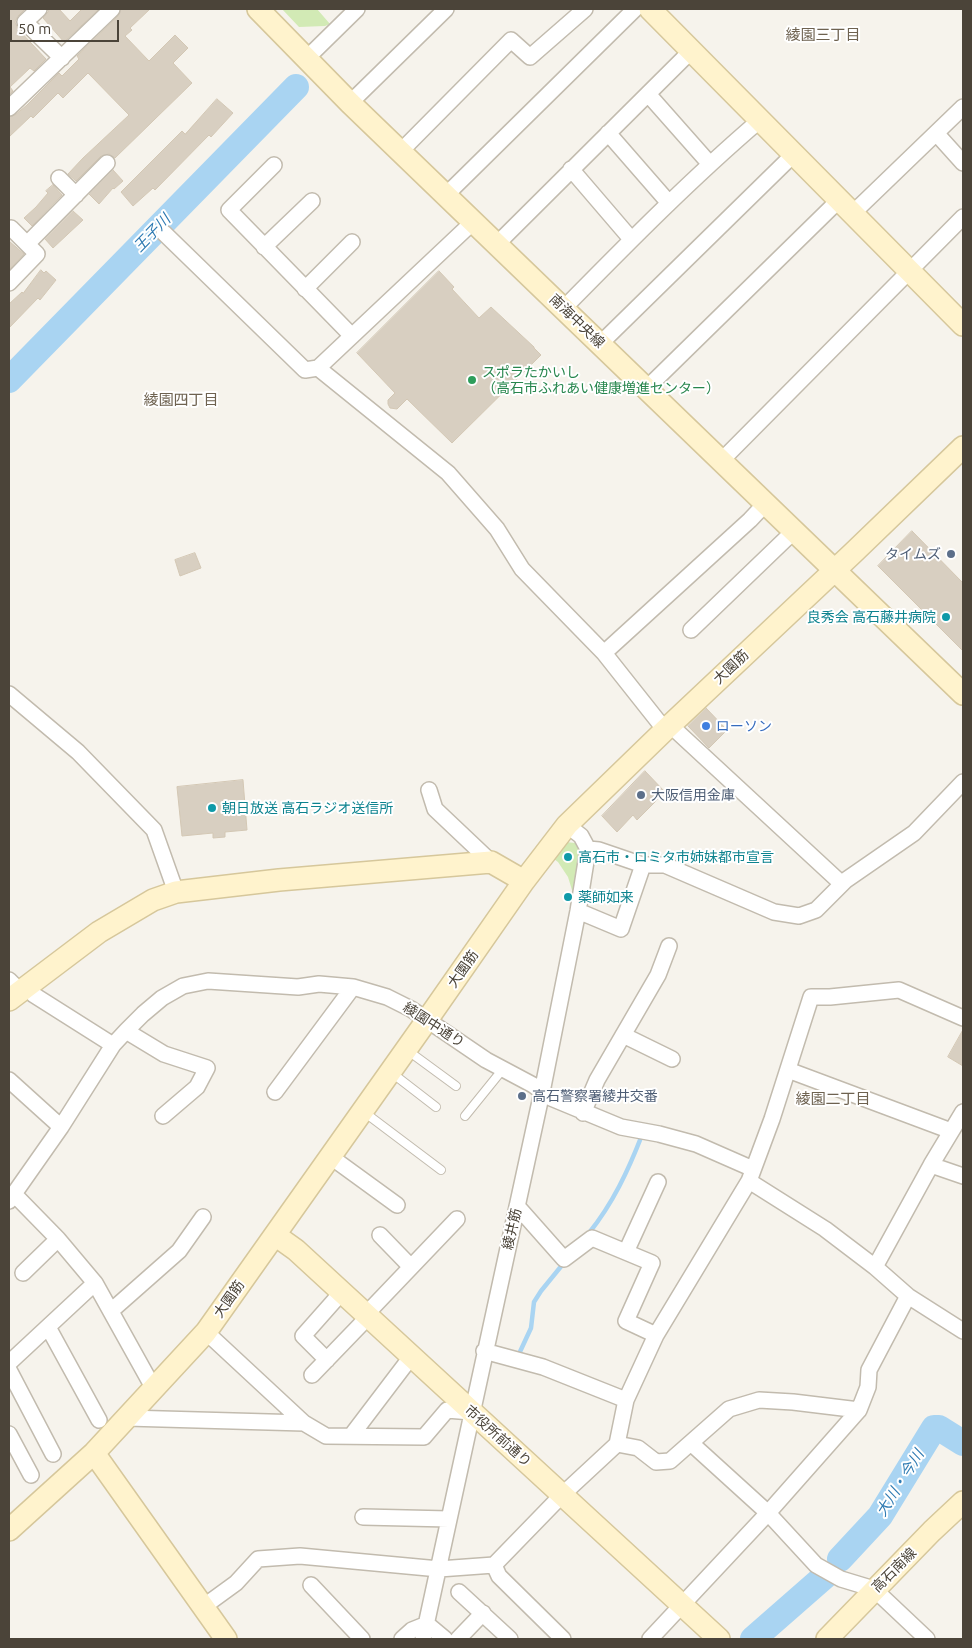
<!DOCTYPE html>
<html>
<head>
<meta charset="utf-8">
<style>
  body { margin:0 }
  #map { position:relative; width:972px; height:1648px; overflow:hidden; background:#f6f3ec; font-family:Ubuntu,sans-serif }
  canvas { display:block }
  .frame { position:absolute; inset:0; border:10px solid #4b4439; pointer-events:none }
  .scale { position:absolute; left:10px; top:20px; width:109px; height:22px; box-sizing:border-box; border:2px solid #4b4439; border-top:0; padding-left:6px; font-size:15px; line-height:18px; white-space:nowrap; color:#4b4439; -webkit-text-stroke:4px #fff; paint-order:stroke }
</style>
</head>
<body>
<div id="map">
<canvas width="972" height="1648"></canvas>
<div class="frame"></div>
<div class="scale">50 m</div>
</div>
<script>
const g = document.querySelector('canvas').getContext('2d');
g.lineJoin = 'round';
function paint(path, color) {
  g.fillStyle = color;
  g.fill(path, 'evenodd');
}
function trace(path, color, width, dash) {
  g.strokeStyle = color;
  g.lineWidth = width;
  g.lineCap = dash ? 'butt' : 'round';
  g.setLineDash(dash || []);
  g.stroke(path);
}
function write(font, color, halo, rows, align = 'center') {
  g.font = font + ' Ubuntu,"Noto Sans JP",sans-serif';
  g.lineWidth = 4;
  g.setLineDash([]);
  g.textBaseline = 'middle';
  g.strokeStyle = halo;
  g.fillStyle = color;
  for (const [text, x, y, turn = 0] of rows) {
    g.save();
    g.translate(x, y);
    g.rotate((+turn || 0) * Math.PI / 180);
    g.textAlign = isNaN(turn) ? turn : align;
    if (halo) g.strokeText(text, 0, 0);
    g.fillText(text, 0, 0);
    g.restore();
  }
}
paint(new Path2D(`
  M 282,9 L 317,9 L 330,24 L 325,26 L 299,27 Z
  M 566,842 L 575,843 L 580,849 L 575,900 L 568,877 L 558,862 L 551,857 Z`), '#d2eab5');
trace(new Path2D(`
  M 589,1233 C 613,1203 628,1171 642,1135
  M 518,1356 L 531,1328 L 534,1302 L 541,1291 L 563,1264`), '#a9d4f2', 4.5);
trace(new Path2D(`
  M 9,380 L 296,87
  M 840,1559 L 880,1516 L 934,1428 L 939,1428 L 963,1443
  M 753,1639 L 825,1576`), '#a9d4f2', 26);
const building = new Path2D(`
  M 9,9 L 25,9 L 18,16 L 15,22 L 18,29 L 46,59 L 34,71 L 30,68 L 10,87 L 13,91 L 9,95 Z
  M 48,9 L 59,9 L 70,21 L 82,9 L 99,9 L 64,42 L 43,18 L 48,12 Z
  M 121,9 L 150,9 L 130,28 L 132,30 L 125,36 L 149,61 L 175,35 L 188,48 L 173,63 L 192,83 L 115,158 L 109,154 L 101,156 L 76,181 L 68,174 L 83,158 L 129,115 L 88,73 L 63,98 L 58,93 L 33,118 L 31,116 L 9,137 L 9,117 L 15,115 L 27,105 L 59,73 L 62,76 L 79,59 L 77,56 L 118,16 Z
  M 217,99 L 233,113 L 211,137 L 209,135 L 155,190 L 153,188 L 133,206 L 121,192 L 182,131 L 185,134 Z
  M 113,170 L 123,181 L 114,189 L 113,188 L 99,204 L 89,194 Z
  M 53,185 L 62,195 L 32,226 L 24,218 L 36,207 L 48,193 L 46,191 Z
  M 73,211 L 83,220 L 53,248 L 45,239 Z
  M 9,241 L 24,254 L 9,270 Z
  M 41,270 L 44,273 L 46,271 L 56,280 L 40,300 L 38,298 L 9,328 L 9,304 L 22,292 L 23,293 Z
  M 439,271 L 454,287 L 452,289 L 479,318 L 491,307 L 534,347 L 534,348 L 541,355 L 452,443 L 407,399 L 397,409 L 390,408 L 388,404 L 388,400 L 395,393 L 357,353 Z
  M 912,531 L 963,583 L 963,651 L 878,566 Z
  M 195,553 L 201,568 L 180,576 L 175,560 Z
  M 706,708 L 727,730 L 709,748 L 688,726 Z
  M 645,771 L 665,792 L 637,820 L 633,815 L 617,832 L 602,816 Z
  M 243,780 L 247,830 L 225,832 L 225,837 L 213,838 L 213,833 L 182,836 L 177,787 Z
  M 963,1030 L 963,1066 L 948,1057 Z`);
paint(building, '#d8cfc1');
trace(building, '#d3c7b4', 1);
const lane = new Path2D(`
  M 407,1050 L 456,1086
  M 392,1073 L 436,1107
  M 364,1112 L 441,1170
  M 465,1116 L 503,1069`);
const street = new Path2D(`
  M 39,9 L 25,22 L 62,58
  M 306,59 L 357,9
  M 648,94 L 709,163
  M 350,103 L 446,9
  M 9,108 L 112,9
  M 608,133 L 669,203
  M 936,133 L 963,163
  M 401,151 L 511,40 L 530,57 L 585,9
  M 274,165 L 229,210 L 352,336
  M 571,169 L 631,239
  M 59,178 L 76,195
  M 446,195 L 635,9
  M 852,214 L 963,107
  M 11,228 L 27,244
  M 164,233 L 305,370 L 318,368 L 473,222
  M 497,244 L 691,51
  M 264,247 L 312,201
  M 9,283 L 37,254 L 27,244 L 107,163
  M 305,289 L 352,242
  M 564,308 C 628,243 691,179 760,120
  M 600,344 L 794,154
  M 318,368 L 448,473 L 497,529 L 522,569 L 604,653 L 665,730
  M 647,388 L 839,200
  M 721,461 L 963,217
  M 691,630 L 794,531
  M 604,653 L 750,520 L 766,503
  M 9,694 L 78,752 L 154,830 L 176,892
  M 670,725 L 842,884
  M 429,790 L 435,809 L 491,862
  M 588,849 L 599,850 L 643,865 L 665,865 L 774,912 L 799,916 L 816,910 L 846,880 L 914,833 L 963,782
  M 578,911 L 621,929 L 643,865
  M 9,980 L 20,991
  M 28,987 L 34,995 L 113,1045
  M 126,1031 L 164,1054 L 207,1068 L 197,1087 L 163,1116
  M 623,1035 L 672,1059
  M 788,1070 L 951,1131
  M 9,1080 L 61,1127
  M 275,1092 L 353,987
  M 583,1113 L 597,1080 L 658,975 L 669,946
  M 331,1157 L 397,1205
  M 931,1165 L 963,1176
  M 749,1181 L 825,1229 L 875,1267 L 908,1296 L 963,1331
  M 14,1194 L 58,1239 L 23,1273
  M 9,1201 L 61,1127 L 113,1045 L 126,1031 L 143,1014 L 162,998 L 183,986 L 208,981 L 298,987 L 319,984 L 353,987 L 387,997 L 411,1009 L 486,1060 L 533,1085 L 551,1098 L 621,1127 L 659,1134 L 696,1144 L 753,1169
  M 517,1206 L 564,1259 L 592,1238 L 652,1263 L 626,1321 L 656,1335
  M 380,1235 L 411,1267
  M 58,1239 L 95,1283 L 154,1389
  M 626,1252 L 658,1182
  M 875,1267 L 931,1165 L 963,1112
  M 111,1311 L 179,1251 L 203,1217
  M 48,1327 L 99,1420
  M 206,1332 L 304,1423 L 326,1436 L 424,1437 L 447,1410 L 471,1412
  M 484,1351 L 543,1367 L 626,1400
  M 327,1360 L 303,1336 L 342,1292
  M 9,1363 L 95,1283
  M 9,1370 L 53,1454
  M 312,1375 L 368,1317 L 372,1308 L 457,1219
  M 127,1418 L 304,1423
  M 9,1434 L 31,1475
  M 351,1436 L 411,1357
  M 617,1444 L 638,1448 L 656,1462 L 670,1461 L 729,1409 L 759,1400 L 793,1402 L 859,1410 L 868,1387 L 869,1370 L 908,1296
  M 692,1444 L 768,1513 L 816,1565 L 841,1579 L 874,1589 L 927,1639
  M 363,1517 L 449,1519
  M 494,1565 L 499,1576 L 563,1639
  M 311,1585 L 362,1639
  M 459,1592 L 510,1639
  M 203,1607 L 236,1583 L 258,1559 L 300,1556 L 439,1569 L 494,1565 L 562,1495 L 617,1444 L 626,1400 L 656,1335 L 749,1181 L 772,1119 L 811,997 L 830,997 L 899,990 L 963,1018
  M 402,1639 L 412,1630 L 427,1624 L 445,1639
  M 423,1639 L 542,1092 L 578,911 L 588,849 L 581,836 L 567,825
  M 458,1639 L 483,1613
  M 650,1639 L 768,1513 L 859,1410`);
const secondary = new Path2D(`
  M 258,9 L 350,103 L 963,694
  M 650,9 L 963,325
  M 9,1000 L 99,932 L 153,900 L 176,892 L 279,880 L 491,862 L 524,881
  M 275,1235 L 296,1250 L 719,1639
  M 94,1453 L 226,1639
  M 9,1530 L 94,1453 L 206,1332 L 427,1020 L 524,881 L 567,825 L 665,730 L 853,553 L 963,447
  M 827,1639 L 932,1531 L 963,1502`);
trace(lane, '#c2bbae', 10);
trace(street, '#c2bbae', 18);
trace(secondary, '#d6c79b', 24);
trace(lane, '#fff', 8);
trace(street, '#fff', 15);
trace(secondary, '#fff3cd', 21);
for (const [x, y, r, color] of [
  [472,380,5,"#2e9e5b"],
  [951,554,5,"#5c6f8a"],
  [946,617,5,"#0f9aa8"],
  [706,726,5,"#3f7fe0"],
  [641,795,5,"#5c6f8a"],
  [212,808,5,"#0f9aa8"],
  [568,857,5,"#0f9aa8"],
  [568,897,5,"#0f9aa8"],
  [522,1096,5,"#5c6f8a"]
]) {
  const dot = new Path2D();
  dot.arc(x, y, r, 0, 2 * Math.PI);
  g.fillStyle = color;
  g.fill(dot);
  trace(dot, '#fff', 2);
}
write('14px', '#4b4439', '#fff', [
  ["南海中央線",577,321,44],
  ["大園筋",731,667,-43],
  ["大園筋",463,969,-55],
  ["綾園中通り",434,1025,33],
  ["綾井筋",512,1229,-77],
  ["大園筋",229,1299,-55],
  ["市役所前通り",498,1436,42],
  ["高石南線",894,1570,-45]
]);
write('14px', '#27864d', '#fff', [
  ["スポラたかいし",482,372],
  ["（高石市ふれあい健康増進センター）",482,388]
], 'left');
write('14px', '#4e5e75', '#fff', [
  ["タイムズ",941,554,"right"],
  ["大阪信用金庫",651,795],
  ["高石警察署綾井交番",532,1096]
], 'left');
write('14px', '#0d838f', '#fff', [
  ["良秀会 高石藤井病院",936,617,"right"],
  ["朝日放送 高石ラジオ送信所",222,808],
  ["高石市・ロミタ市姉妹都市宣言",578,857],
  ["薬師如来",578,897]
], 'left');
write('14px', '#366cbe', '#fff', [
  ["ローソン",716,726]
], 'left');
write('15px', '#6e6250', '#fff', [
  ["綾園三丁目",823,35],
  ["綾園四丁目",181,400],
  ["綾園二丁目",833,1099]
]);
write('italic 15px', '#2e7ab2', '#fff', [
  ["王子川",152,233,-46],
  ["大川・今川",900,1483,-58]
]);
</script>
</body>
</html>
